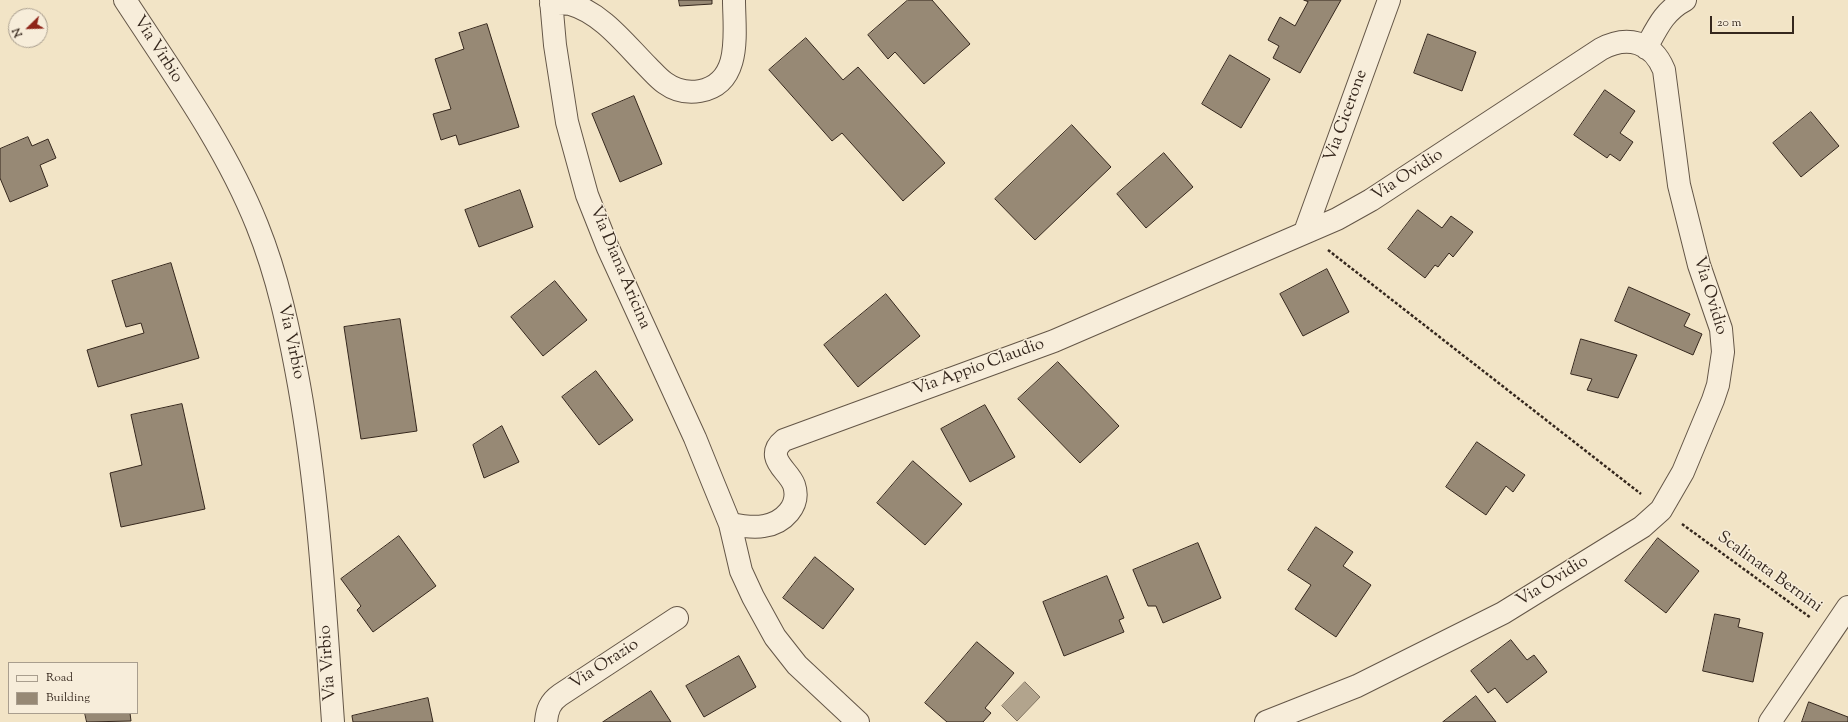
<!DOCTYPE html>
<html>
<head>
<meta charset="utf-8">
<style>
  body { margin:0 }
  #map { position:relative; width:1848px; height:722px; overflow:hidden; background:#f2e4c6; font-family:"Sorts Mill Goudy",serif }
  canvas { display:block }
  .legend { position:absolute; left:8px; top:662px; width:130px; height:52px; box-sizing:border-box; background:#f7edda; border:1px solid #a99e8e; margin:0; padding:5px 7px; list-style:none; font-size:12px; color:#35271d }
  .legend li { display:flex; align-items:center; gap:8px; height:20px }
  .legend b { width:20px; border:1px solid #a99e8e }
  .north { position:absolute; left:8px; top:8px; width:40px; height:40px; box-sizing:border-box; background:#f7edda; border:1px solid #a99e8e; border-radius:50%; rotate:247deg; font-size:11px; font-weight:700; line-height:16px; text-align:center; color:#35271d }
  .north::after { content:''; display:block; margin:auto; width:14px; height:18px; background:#8f2418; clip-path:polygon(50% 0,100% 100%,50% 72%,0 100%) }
  .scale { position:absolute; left:1710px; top:16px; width:84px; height:18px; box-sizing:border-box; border:2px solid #35271d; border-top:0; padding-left:5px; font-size:12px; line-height:14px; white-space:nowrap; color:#35271d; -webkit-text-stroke:3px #f7edda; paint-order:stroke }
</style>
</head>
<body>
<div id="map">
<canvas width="1848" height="722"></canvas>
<ul class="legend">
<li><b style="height:5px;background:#f7edda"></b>Road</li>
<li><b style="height:11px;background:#978975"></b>Building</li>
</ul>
<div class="north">N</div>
<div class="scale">20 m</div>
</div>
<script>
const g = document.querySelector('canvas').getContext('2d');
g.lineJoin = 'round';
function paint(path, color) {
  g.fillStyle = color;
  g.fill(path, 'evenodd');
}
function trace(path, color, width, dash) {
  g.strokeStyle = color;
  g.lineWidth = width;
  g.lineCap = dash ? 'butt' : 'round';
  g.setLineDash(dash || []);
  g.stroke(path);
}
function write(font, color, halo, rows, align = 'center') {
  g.font = font + ' "Sorts Mill Goudy",serif';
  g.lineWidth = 3;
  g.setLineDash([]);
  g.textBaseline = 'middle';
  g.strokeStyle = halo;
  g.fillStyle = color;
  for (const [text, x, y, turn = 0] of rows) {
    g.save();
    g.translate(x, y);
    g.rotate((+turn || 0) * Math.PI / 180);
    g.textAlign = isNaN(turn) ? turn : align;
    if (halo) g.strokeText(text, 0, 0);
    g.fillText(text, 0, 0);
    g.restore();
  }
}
const water = new Path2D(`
  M 1025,682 L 1040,697 L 1017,721 L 1002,706 Z`);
paint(water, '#b2a48d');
trace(water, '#807260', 1);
const building = new Path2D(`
  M 679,0 L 712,0 L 712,4 L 680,6 Z
  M 908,0 L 932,0 L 970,44 L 924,84 L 895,52 L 888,59 L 868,35 Z
  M 1304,0 L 1341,0 L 1300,73 L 1273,58 L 1279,46 L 1268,40 L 1280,17 L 1295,26 L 1308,2 Z
  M 487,24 L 519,127 L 459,145 L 456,135 L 441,140 L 433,114 L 451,109 L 435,59 L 464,49 L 459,33 Z
  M 1428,34 L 1476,52 L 1462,91 L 1414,73 Z
  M 806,38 L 843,80 L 858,67 L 945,163 L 903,201 L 842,133 L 832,141 L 769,70 Z
  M 1230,55 L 1270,79 L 1241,128 L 1202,104 Z
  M 1605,90 L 1635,111 L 1620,133 L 1633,142 L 1620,161 L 1610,154 L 1607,158 L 1574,135 Z
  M 634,96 L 662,164 L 620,182 L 592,114 Z
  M 1811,112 L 1839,146 L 1801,177 L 1773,143 Z
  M 1072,125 L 1111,167 L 1035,240 L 995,199 Z
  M 28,137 L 32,146 L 48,139 L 56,158 L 40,165 L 48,186 L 10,202 L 0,178 L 0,149 Z
  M 1164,153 L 1193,187 L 1146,228 L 1117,194 Z
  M 520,190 L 533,227 L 479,247 L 465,210 Z
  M 1418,210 L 1442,228 L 1451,216 L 1473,232 L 1453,257 L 1449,253 L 1438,267 L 1435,265 L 1425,278 L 1388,249 Z
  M 171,263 L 199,358 L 98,387 L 87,350 L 144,333 L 141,323 L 126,327 L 112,281 Z
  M 1327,269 L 1349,312 L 1303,336 L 1280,294 Z
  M 555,281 L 587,320 L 543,356 L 511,317 Z
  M 1629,287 L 1690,314 L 1684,326 L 1702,334 L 1693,355 L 1615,321 Z
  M 886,294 L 920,336 L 858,387 L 824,345 Z
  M 400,319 L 417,431 L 361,439 L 344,327 Z
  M 1581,339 L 1637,355 L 1618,398 L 1587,390 L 1592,379 L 1571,374 Z
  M 1058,362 L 1119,426 L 1080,463 L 1018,399 Z
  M 596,371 L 633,420 L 599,445 L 562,397 Z
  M 182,404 L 205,509 L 121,527 L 110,473 L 142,465 L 131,415 Z
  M 985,405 L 1015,457 L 970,482 L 941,429 Z
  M 502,426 L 519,462 L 484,478 L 473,445 Z
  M 1477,442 L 1525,475 L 1513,492 L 1506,486 L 1486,515 L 1446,487 Z
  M 913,461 L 962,504 L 925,545 L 877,503 Z
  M 1316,527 L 1353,552 L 1343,566 L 1371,585 L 1336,637 L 1295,609 L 1311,585 L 1288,570 Z
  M 399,536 L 436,586 L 373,632 L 357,610 L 361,606 L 341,579 Z
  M 1658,538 L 1699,571 L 1666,613 L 1625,581 Z
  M 1198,543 L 1221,598 L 1163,623 L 1156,606 L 1148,606 L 1133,570 Z
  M 815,557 L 854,589 L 823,629 L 783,598 Z
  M 1107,576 L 1124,618 L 1119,620 L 1124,632 L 1064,656 L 1043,602 Z
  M 1715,614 L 1740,619 L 1738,627 L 1763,633 L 1753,682 L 1703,671 Z
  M 1511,640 L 1527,660 L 1534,655 L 1547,672 L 1507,703 L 1495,688 L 1488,693 L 1471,671 Z
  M 977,642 L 1014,673 L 985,708 L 991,713 L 983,722 L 947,722 L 925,703 Z
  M 739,656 L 756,687 L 704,717 L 686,686 Z
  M 651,691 L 671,722 L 603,722 Z
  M 1476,696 L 1496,722 L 1443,722 Z
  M 428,698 L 433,722 L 353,722 L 352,716 Z
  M 1809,702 L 1848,717 L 1848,722 L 1802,722 Z
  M 85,713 L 130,713 L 131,721 L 87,722 Z`);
paint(building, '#978975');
trace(building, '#35271d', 1);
const minor = new Path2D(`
  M 125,0 C 172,72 225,145 257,225 C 278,277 289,330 299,385 C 319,497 325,609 333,722
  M 551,0 L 555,45 L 567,122 L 587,195 L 608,248 L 695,438 L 712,480 L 730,524 L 741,571 L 753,597 L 775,637 L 797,665 L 858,722
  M 551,4 C 557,4 564,3 570,4 C 602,13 625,44 648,67 C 653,72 659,79 665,83 C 676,91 688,93 700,91 C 743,83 734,31 734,0
  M 1646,48 C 1657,28 1664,11 1685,0
  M 1305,232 L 1389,0
  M 730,524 C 741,526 753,528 764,526 C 783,523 801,506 794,485 C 790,474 778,467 776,456 C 775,449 779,444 784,440 L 1054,341 L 1337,219 L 1371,200 L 1601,49 C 1627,35 1652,41 1664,70 L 1679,185 L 1699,265 L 1721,329 L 1723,352 L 1718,385 L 1713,400 L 1683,472 L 1661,510 L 1642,527 L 1503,613 L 1357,686 L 1266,722
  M 546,722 C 547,710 550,702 560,695 L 677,618
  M 1770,722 L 1848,607`);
trace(minor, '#645647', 24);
trace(new Path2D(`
  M 1328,250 L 1641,494
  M 1682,524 L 1811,618`), '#35271d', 2.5, [3, 2]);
trace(minor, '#f7edda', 22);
write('17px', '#35271d', '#f7edda', [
  ["Via Virbio",157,50,57],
  ["Via Cicerone",1347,116,-70],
  ["Via Ovidio",1408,176,-33],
  ["Via Diana Aricina",619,268,67],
  ["Via Ovidio",1709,296,73],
  ["Via Virbio",290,342,78],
  ["Via Appio Claudio",979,368,-20],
  ["Scalinata Bernini",1769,573,36],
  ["Via Ovidio",1553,582,-32],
  ["Via Virbio",329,663,-94],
  ["Via Orazio",605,665,-33]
]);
</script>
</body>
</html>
